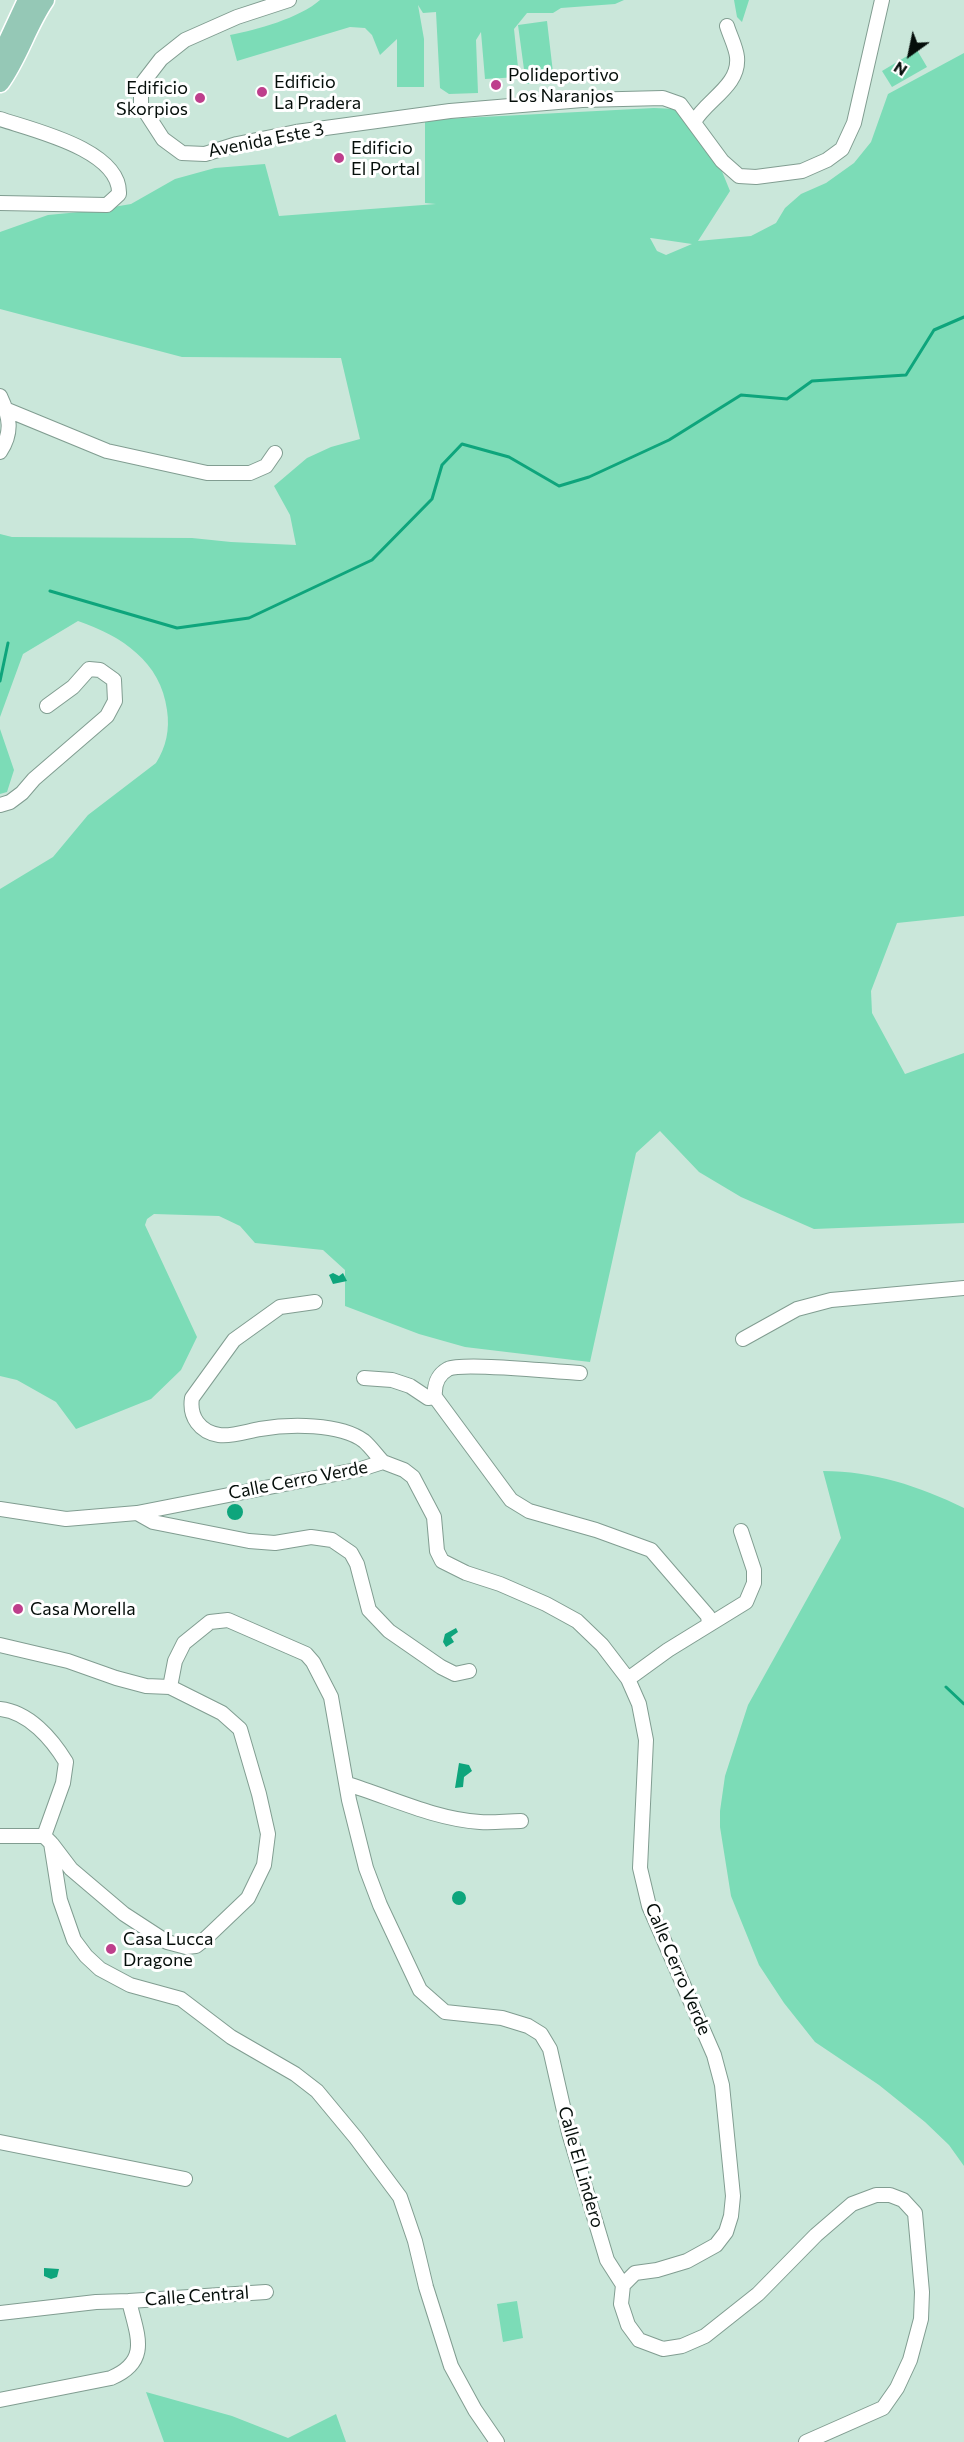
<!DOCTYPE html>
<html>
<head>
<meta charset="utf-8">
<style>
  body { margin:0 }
  #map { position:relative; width:964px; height:2442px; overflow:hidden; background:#cae7da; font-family:Commissioner,sans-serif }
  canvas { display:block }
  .north { position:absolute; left:880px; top:24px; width:60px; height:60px; -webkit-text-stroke:4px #fff; paint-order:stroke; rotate:213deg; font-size:16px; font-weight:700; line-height:24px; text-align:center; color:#050e0a }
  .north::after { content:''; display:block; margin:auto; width:21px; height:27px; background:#050e0a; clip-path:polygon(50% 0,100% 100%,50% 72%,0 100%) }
</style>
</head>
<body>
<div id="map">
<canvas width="964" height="2442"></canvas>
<div class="north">N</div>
</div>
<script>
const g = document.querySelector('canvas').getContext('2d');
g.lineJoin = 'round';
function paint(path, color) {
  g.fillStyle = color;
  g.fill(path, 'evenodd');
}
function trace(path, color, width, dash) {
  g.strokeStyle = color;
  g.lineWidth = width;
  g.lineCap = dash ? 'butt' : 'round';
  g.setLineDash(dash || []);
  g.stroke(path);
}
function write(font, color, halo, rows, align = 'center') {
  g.font = font + ' Commissioner,sans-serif';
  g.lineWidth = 6;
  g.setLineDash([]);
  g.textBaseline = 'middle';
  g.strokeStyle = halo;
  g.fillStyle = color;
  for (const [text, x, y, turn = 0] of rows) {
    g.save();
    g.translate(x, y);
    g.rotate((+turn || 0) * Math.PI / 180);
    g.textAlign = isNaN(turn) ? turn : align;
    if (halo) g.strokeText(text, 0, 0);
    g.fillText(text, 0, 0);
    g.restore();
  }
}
paint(new Path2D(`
  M 320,0 L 624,0 L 615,4 L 561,8 L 553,13 L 527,13 L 514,29 L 519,77 L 485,79 L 481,32 L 476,40 L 478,93 L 449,94 L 440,88 L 436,12 L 423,13 L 418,5 L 424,39 L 424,87 L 397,87 L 397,39 L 380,55 L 372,35 L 365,28 L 350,27 L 237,61 L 230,35 C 256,30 300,18 320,0 Z
  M 734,0 L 749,0 L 742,22 L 737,17 Z
  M 547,21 L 554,81 L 526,84 L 518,25 Z
  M 917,50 L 927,67 L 892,87 L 882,71 Z
  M 964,53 L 964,916 L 897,923 L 871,991 L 872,1013 L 905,1074 L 964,1053 L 964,1223 L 814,1229 L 741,1197 L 699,1172 L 660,1131 L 636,1153 L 590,1362 L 465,1347 L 419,1334 L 345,1306 L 345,1270 L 323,1250 L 255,1243 L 240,1226 L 219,1216 L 154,1214 L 147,1219 L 145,1225 L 197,1337 L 181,1370 L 151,1399 L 76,1429 L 56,1402 L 17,1380 L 0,1376 L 0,889 L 53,857 L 88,815 L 156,763 C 166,747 170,730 167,710 C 161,662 122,636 78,621 L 23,654 L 0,717 L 0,534 L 12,537 L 192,538 L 231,542 L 296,545 L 290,515 L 274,486 L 307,458 L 331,447 L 360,439 L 341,358 L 182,357 L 0,309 L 0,232 L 48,215 L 90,211 L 131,204 L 175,179 L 215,168 L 265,164 L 279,216 L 436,204 L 425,203 L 425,120 L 654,108 L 677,109 L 721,169 L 730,191 L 698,241 L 751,236 L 776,223 L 785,208 L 801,194 L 826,183 L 854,163 L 871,142 L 888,94 ZM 650,238 L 651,238 L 692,244 L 666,255 L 657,251 Z
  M 0,729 L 14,770 L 7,792 L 0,794 Z
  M 823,1471 C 873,1471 919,1486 964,1508 L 964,2166 L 949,2145 L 925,2122 L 879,2085 L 815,2042 L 784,2003 L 759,1965 L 731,1896 L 720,1827 L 720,1811 L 725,1776 L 748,1705 L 841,1538 Z
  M 517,2301 L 523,2338 L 503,2342 L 497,2304 Z
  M 146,2392 L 232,2416 L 288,2438 L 336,2414 L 346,2442 L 164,2442 Z`), '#7cdcb7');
paint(new Path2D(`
  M 333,1273 L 339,1276 L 343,1273 L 347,1281 L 333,1284 L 329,1275 Z
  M227 1512a8 8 0 1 1 16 0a8 8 0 1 1-16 0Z
  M 456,1628 L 458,1632 L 451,1637 L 454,1642 L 446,1647 L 443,1642 L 445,1634 Z
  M 459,1763 L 469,1765 L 472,1771 L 464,1777 L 463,1787 L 455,1788 Z
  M452 1898a7 7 0 1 1 14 0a7 7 0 1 1-14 0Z
  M 44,2268 L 59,2269 L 57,2277 L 51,2279 L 44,2276 Z`), '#0ea57c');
trace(new Path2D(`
  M 50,591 L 177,628 L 249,618 L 372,560 L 432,499 L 442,465 L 462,444 L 509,457 L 559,486 L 589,477 L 669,440 L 741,395 L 787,399 L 812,381 L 906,375 L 934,330 L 964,317
  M 0,681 L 8,643
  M 946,1687 L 964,1704`), '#0ea57c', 3);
const minor = new Path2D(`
  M 289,0 L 237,17 L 185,40 L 161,59 L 141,85 L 141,105 L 163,139 L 182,153 L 205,154 L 237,144 L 296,132 L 450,111 L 582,100 L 663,98 L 680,104 L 722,161 L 739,176 L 756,177 L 802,171 L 827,160 L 842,149 L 854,123 L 882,0
  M 0,119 C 33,130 121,150 119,194 L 107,205 L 0,203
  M 694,122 C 706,100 740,86 737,57 C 736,47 730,36 727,26
  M 0,396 C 10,417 13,432 0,452
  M 0,407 L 107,451 L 207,473 L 250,473 L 266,466 L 275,453
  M 0,805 L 10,802 L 22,793 L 34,779 L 107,716 L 115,701 L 114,680 L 100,670 L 89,669 L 73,687 L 47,706
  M 315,1302 L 280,1307 L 234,1340 L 192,1398 C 189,1417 200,1432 219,1435 C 231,1437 248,1431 260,1429 C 289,1424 340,1423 364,1441 C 371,1447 377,1456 383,1462
  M 743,1339 L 797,1309 L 831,1300 L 964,1288
  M 580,1373 C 557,1372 463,1362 448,1369 C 437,1375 434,1386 435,1397 L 511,1500 L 529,1511 L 596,1530 L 651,1550 L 708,1616 L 709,1624
  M 364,1378 L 392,1380 L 410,1386 L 428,1398 L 435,1397
  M 0,1509 L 66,1519 L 137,1513 L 361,1469 L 383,1462 L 404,1470 L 413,1477 L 434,1517 L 437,1551 L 442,1561 L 466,1573 L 500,1584 L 546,1604 L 577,1621 L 602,1645 L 628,1679 L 639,1704 L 646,1740 L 640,1868 L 649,1906 L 714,2055 L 722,2085 L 733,2196 L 731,2216 L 726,2232 L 716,2245 L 687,2261 L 657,2270 L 635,2273 L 623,2285
  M 137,1513 L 153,1522 L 249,1541 L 275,1543 L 311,1537 L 332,1540 L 351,1553 L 357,1564 L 369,1610 L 389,1631 L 441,1667 L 455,1674 L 469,1671
  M 0,1645 L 68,1661 L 116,1678 L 146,1686 L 170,1687 L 222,1713 L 240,1729 L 259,1794 L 268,1834 L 264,1865 L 248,1898 L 205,1939 L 196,1946 L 186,1947 L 167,1942 L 124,1914 L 71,1869 L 52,1844
  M 628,1679 L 668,1650 L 746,1602 L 754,1583 L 754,1570 L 741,1531
  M 170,1687 L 175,1661 L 184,1643 L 210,1622 L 228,1620 L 306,1654 L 313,1662 L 331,1697 L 349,1800 L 366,1868 L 380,1905 L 420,1990 L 445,2012 L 502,2018 L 528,2026 L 541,2034 L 550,2049 L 569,2133 L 607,2260 L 623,2285 L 621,2304 L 628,2325 L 639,2340 L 663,2349 L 682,2346 L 705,2336 L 758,2294 L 816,2235 L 852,2204 L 876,2195 L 890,2195 L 903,2200 L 915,2213 L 922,2292 L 921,2319 L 910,2360 L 897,2388 L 883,2408 L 806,2442
  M 0,1709 C 29,1712 52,1739 66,1762 L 63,1783 L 44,1836
  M 347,1784 C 390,1797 434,1819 480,1822 C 493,1823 508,1821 521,1821
  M 0,1836 L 44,1836
  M 44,1836 L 51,1843 L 60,1900 L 74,1940 L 86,1956 L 100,1969 L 130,1985 L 181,1999 L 231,2037 L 295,2074 L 317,2091 L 356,2138 L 400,2197 L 415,2241 L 426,2287 L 451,2366 L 475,2410 L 497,2442
  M 0,2142 L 185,2179
  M 129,2301 L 266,2292
  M 0,2313 L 96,2302 L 129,2301 C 137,2335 151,2361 111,2378 L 0,2400`);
const major = new Path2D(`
  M 0,58 L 27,0
  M 0,83 C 19,57 27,26 45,0`);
trace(minor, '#819d91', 16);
trace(major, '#fff', 21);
trace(minor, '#fff', 14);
trace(major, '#95c8b6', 18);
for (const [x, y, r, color] of [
  [496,85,6,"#be3f8c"],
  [262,92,6,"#be3f8c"],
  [200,98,6,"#be3f8c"],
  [339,158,6,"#be3f8c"],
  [18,1609,6,"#be3f8c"],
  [111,1949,6,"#be3f8c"]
]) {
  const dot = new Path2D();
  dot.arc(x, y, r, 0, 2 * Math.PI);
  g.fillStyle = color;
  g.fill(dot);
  trace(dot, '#fff', 2);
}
write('18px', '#050e0a', '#fff', [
  ["Polideportivo",508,75],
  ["Los Naranjos",508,96],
  ["Edificio",274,82],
  ["La Pradera",274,103],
  ["Edificio",188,88,"right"],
  ["Skorpios",188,109,"right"],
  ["Edificio",351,148],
  ["El Portal",351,169],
  ["Casa Morella",30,1609],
  ["Casa Lucca",123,1939],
  ["Dragone",123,1960]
], 'left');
write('18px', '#050e0a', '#fff', [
  ["Avenida Este 3",266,140,-11],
  ["Calle Cerro Verde",298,1480,-11],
  ["Calle Cerro Verde",678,1969,67],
  ["Calle El Lindero",581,2167,74],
  ["Calle Central",197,2296,-4]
]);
</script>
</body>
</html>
